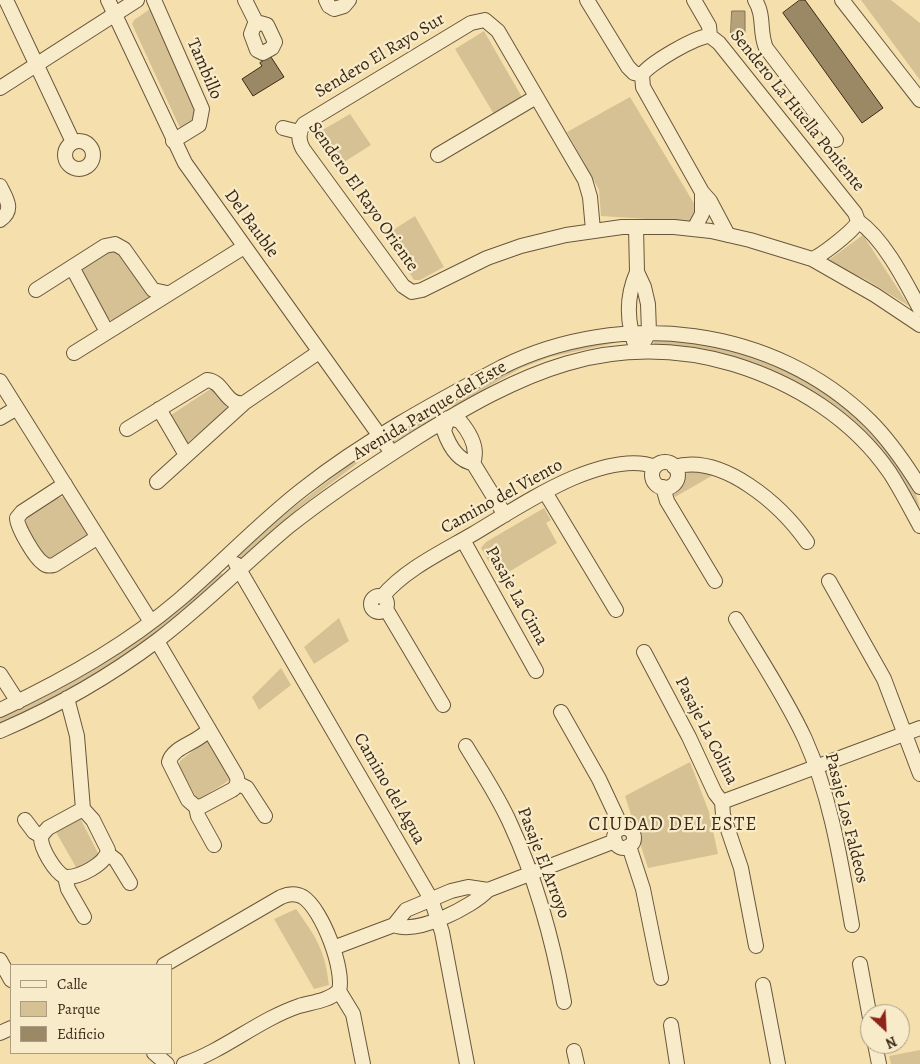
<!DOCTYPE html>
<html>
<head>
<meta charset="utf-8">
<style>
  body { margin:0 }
  #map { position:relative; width:920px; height:1064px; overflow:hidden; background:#f5e0ad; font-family:Alegreya,serif }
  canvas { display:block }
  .legend { position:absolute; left:10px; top:964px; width:162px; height:90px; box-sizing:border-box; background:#f8ebca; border:1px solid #ac9d82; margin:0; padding:6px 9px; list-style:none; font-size:15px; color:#3a2916 }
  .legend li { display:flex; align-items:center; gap:10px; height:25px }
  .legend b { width:25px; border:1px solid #ac9d82 }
  .north { position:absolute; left:860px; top:1004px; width:50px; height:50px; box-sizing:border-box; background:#f8ebca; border:1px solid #ac9d82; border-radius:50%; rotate:155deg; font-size:14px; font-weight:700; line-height:20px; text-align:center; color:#3a2916 }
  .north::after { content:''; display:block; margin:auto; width:18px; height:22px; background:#8f2418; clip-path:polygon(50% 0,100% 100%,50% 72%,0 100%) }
</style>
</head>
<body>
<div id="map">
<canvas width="920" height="1064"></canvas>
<ul class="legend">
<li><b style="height:6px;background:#f8ebca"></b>Calle</li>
<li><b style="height:14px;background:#d5c193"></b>Parque</li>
<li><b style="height:14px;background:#9b8865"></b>Edificio</li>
</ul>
<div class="north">N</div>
</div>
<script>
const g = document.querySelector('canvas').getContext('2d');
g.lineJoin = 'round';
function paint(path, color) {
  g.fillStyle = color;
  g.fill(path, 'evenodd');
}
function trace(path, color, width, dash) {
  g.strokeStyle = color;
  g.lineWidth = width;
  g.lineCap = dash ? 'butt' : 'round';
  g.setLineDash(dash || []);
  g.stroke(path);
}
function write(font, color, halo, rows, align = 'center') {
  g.font = font + ' Alegreya,serif';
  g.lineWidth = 4.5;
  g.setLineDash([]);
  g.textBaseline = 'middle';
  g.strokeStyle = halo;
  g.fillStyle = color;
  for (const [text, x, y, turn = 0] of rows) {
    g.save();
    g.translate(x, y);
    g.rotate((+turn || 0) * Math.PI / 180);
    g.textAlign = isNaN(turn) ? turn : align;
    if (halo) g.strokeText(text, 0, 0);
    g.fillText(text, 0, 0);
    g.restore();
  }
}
paint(new Path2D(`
  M 861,0 L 891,0 L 920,23 L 920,80 Z
  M 150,9 L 155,14 L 197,111 L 194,120 L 180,128 L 132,24 L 134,20 Z
  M 484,31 L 523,99 L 495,116 L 455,49 Z
  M 630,97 L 698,210 L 693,222 L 601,216 L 599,190 L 567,132 Z
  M 350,114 L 371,145 L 336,167 L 316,140 L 319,132 Z
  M 415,216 L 444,267 L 420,280 L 414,280 L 385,235 Z
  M 863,235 L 909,306 L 865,279 L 826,262 Z
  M 110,250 L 119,250 L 149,291 L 148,299 L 114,321 L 106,318 L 81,273 L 82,267 Z
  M 653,339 C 753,346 824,375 889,454 C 903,471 920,492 920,514 L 895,471 L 811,394 L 673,348 L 654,345 Z
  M 616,341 L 615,343 L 550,357 L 521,368 L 453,407 L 451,405 L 464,398 L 465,394 L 519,363 L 592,344 Z
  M 212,388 L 228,409 L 187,443 L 171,415 Z
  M 431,413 L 432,419 L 391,445 L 388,438 Z
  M 365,453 L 367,456 L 300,507 L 265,538 L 247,557 L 241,558 L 238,554 L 261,532 Z
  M 693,468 L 715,474 L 675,497 L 673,494 L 683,486 L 687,472 Z
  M 64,497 L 69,501 L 88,530 L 88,535 L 54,558 L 47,558 C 37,549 21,530 27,516 L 56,498 Z
  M 544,508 L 551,520 L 546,523 L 557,543 L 507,573 L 498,558 L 489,562 L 481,548 L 486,542 Z
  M 220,572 L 223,575 L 221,578 C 157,639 81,688 0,723 L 0,717 L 57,690 L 100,664 Z
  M 339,618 L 349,641 L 314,664 L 304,647 Z
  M 281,668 L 291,685 L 259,710 L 252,697 Z
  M 207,740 L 231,779 L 200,799 L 196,797 L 179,766 L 180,761 Z
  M 690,762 L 709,812 L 718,854 L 648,868 L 625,796 Z
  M 80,818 L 99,855 L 98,860 L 77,869 L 56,832 Z
  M 296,909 C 316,937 325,950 329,985 L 314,989 L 274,919 Z
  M 920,1050 L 920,1064 L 891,1064 L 889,1056 Z`), '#d5c193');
const water = new Path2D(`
  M 732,11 L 745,11 L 745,33 L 731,33 Z`);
paint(water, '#b5a27a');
trace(water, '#847252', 1);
const building = new Path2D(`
  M 800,0 L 805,0 L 883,108 L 862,123 L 783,13 Z
  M 271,57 L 284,77 L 253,96 L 242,79 L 262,66 L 260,63 Z`);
paint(building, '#9b8865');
trace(building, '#3a2916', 1);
const minor = new Path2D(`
  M 6,0 L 73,142
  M 108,0 L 185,163 L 392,453
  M 154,0 L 202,109 L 199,125 L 173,141
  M 245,0 L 257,24
  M 326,0 L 329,6 L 334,9 L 344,6 L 349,0
  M 587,0 L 628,67 L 634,73 L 642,75
  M 694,0 L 709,26 L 710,36
  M 755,0 C 765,16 759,32 766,48 L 836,140
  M 842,0 L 920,100
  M 260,23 L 267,25 L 275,42 L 272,48 L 263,53 L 257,50 L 251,34 L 254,26 Z
  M 710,36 L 719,43 L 855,213 L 858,221
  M 642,75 L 643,87 L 702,192 L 710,201 L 728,235
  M 642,75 C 648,64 698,35 710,36
  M 0,88 L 137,0
  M 283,128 L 299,132
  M65 155a14 14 0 1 1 28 0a14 14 0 1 1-28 0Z
  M 438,155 L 536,97
  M 0,186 C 6,198 15,210 0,220
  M 858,221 C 884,239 905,281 920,309
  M 636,227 L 637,272 L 644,287 L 648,304 L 649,332 L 645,340
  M 694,229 L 702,214 L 702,192
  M 593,230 L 590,197 L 585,180 L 498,31 L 485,20 L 471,23 L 304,124 C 298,132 298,140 303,149 L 403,286 L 412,292 L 422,290 L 487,258 L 521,246 L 566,235 L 622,227 L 674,227 L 711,231 L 750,240 L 812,259 C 821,256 855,230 858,221
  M 812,259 L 875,295 L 920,325
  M 72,267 L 107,332
  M 637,272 C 625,299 627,326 638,352
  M 36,290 L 105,246 L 115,244 L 124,249 L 153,290 L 167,293
  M 74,353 L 244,247
  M 0,381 L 151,622
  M 159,409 L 186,455
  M 0,418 L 17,408
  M 448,418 L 444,431 C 449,445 457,461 473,463 L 505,515
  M 448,418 L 460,421 C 470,433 479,448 473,463
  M 127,429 L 207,380 C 224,381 225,406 244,403
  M652 475a13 13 0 1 1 26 0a13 13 0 1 1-26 0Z
  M 674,467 C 723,453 781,505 807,542
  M 157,482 L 244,403 L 319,352
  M 65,484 L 22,512 L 17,518 C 17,527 35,558 43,563 C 46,566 50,566 54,565 L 98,537
  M 663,487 L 667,501 L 715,581
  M 545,492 L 616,610
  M 463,540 L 536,671
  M 236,564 L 431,899 L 442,932 L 467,1064
  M 829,581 L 884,679 L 920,774
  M371 604a8 8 0 1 1 16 0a8 8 0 1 1-16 0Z
  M 382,597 C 404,570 442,552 473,534 C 505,515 538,493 573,478 C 595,469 631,457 655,467
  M 386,609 L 443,705
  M 736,619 C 760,659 786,698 805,739 C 831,797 841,863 852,925
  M 157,641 L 236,775 C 239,781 238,786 232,790 L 202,806 L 196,807 L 188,800 L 169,762 C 173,746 199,743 209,729
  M 644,652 L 689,737 L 715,793 L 722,802 L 723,815 L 741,868 L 756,946
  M 0,674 L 18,702
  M 67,698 L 77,736 L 83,809 L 93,820 L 108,850 C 106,864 79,878 65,877 C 55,872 40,848 41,836 L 48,828 L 83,809
  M 0,710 C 64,680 125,646 179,600 C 221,564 259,523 303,489 C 364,441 434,403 502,367 C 621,308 774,326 870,421 C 890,441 905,463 920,487
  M 561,712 L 599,779 L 622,828
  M 0,731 C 56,707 110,676 158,640 C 204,605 244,564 288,527 C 329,494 372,466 416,438 C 519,374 609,328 733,364 C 795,383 853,419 890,473 C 901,490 910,508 920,526
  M 466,746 C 481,771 498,796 510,823 C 536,879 553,941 564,1002
  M 237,783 L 247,788 L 265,816
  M 722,802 L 920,728
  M 196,807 L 198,816 L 214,845
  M 25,820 L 34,832 L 41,836
  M614 838a10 10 0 1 1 20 0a10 10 0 1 1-20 0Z
  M 629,846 L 643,889 L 661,978
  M 108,854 L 116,860 L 130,883
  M 65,877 L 68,889 L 84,917
  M 394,925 L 406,910 L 451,891 L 468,887 L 488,890
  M 333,948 L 394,925 C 417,935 472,907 488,890 L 615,841
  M 0,960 L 11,980
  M 860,964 L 870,1018
  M 164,965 L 281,897 C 288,894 296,893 303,897 C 322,909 345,970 339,991
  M 763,985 L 778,1064
  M 339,991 L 353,1014 L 363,1064
  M 671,1025 L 677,1064
  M 0,1033 L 11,1028
  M 875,1044 L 879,1064
  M 574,1051 L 577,1064
  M 154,1053 L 167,1064
  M 184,1064 C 225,1050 258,1020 299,1006 C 313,1002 328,1001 339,991`);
trace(minor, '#69573c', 16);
trace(minor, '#f8ebca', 14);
write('18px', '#3a2916', '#f8ebca', [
  ["Sendero El Rayo Sur",380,56,-31],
  ["Tambillo",204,69,67],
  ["Sendero La Huella Poniente",797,111,51],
  ["Sendero El Rayo Oriente",363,197,55],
  ["Del Bauble",251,224,54],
  ["Avenida Parque del Este",430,411,-31],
  ["Camino del Viento",502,497,-29],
  ["Pasaje La Cima",516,596,61],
  ["Pasaje La Colina",706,731,63],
  ["Camino del Agua",389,789,60],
  ["Pasaje Los Faldeos",846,818,76],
  ["Pasaje El Arroyo",543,863,69]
]);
g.letterSpacing = '1px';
write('19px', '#3a2916', '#f8ebca', [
  ["CIUDAD DEL ESTE",673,825]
]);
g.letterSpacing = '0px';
</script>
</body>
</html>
